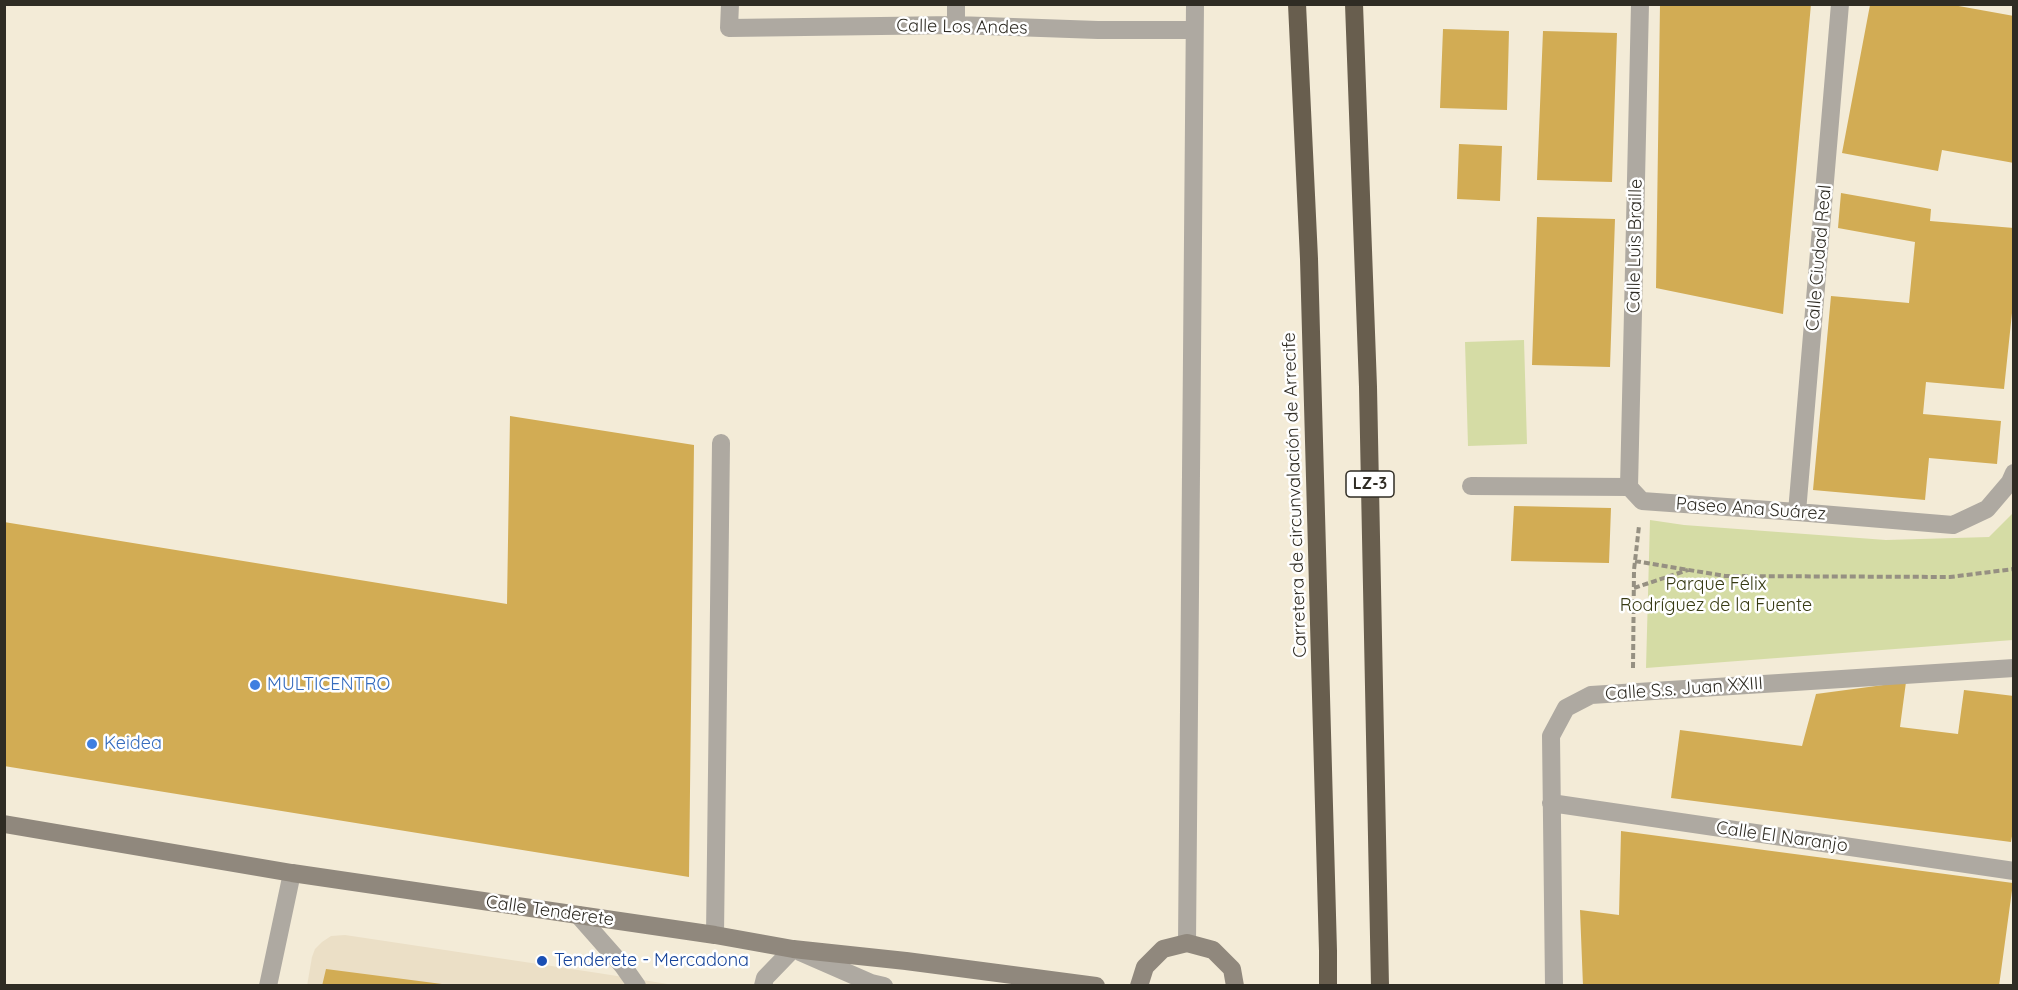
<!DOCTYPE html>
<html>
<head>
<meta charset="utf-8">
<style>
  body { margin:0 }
  #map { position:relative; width:2018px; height:990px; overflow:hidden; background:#f3ebd7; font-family:Quicksand,sans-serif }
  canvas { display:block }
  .frame { position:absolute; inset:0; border:6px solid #2f2c24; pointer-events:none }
</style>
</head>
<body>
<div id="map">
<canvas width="2018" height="990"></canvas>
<div class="frame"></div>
</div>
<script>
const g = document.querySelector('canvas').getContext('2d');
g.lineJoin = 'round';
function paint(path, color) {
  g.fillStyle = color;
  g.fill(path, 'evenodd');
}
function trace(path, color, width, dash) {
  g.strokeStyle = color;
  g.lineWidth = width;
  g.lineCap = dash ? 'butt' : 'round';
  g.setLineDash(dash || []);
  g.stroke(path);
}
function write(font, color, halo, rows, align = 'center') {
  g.font = font + ' Quicksand,sans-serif';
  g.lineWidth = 5;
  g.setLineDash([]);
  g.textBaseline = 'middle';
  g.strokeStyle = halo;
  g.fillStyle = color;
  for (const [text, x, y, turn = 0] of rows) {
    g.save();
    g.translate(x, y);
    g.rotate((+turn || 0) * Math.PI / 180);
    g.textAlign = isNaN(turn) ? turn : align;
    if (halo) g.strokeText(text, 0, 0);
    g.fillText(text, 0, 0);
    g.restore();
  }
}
paint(new Path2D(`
  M 345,935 L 598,973 L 674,985 L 307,986 L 312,957 L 315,949 L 322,942 L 331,936 Z`), '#ebdfc6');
paint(new Path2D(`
  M 1524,340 L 1527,444 L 1468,446 L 1465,342 Z
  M 2013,513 L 2013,640 L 1646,668 L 1650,520 L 1684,525 L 1886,540 L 1989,537 Z`), '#d5dca5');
paint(new Path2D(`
  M 1660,4 L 1811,4 L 1783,314 L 1656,288 Z
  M 1870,5 L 1953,5 L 2014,16 L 2014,163 L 1942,150 L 1938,171 L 1842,153 Z
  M 1443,29 L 1509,31 L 1507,110 L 1440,108 Z
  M 1543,31 L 1617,33 L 1612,182 L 1537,180 Z
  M 1459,144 L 1502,146 L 1500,201 L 1457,199 Z
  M 1841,193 L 1931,209 L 1930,221 L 2014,228 L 2014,294 L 2004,389 L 1926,382 L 1923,414 L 2001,421 L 1997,464 L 1929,458 L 1925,500 L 1813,490 L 1831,296 L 1909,303 L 1915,242 L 1838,228 Z
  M 1537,217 L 1615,219 L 1610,367 L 1532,365 Z
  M 510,416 L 694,445 L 689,877 L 4,766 L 4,522 L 507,604 Z
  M 1514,506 L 1611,508 L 1609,563 L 1511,561 Z
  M 1906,682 L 1900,727 L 1958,734 L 1964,690 L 2014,696 L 2014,825 L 2011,842 L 1671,798 L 1680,730 L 1802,746 L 1816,694 Z
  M 1621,831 L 2013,883 L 1999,986 L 1583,986 L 1580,910 L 1619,915 Z
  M 326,969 L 442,984 L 442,986 L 322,986 Z`), '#d2ac54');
trace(new Path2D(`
  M 1635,561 L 1725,576 L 1950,577 L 2014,569
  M 1634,588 L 1688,570
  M 1633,668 L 1634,570 L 1639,526`), '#969082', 4, [6, 3]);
trace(new Path2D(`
  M 578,915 L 623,966 L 637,986
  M 715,935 L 721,443
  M 763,986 L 765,978 L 793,949`), '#aea9a1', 18);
trace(new Path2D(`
  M 730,4 L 729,28 L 956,25 L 1098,30 L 1194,30
  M 956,25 L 956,4
  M 1471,486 L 1629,487 L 1642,501 L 1797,512 L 1953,525 L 1987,509 L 2010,482 L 2014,473
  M 1629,487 L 1640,4
  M 1797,512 L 1840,4
  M 1551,803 L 2014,871
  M 1187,943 L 1195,4
  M 800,952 L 871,983 L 884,986
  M 268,986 L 292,873
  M 1554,986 L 1551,736 L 1566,708 L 1591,695 L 2014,668`), '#aea9a1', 18);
trace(new Path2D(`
  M 4,824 L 292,873 L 715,935 L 793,949 L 906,961 L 1096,986
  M 1139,986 L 1145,967 L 1163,949 L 1187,943 L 1213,950 L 1232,969 L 1235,986`), '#90887d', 18);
trace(new Path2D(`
  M 1297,4 L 1309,259 L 1328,951 L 1328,986
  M 1354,4 L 1368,387 L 1380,986`), '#685e4e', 18);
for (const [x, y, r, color] of [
  [255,685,6,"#3f7fe0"],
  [92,744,6,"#3f7fe0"],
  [542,961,6,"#1a4fb4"]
]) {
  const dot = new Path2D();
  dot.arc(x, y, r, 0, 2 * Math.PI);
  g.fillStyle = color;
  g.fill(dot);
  trace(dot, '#fff', 2);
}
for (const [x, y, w] of [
  [1370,484,48]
]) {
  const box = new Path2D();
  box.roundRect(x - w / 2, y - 13, w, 26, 4.5);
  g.fillStyle = '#fff';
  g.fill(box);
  trace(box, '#2f2c24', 1.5);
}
write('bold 16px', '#2f2c24', null, [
  ["LZ-3",1370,484]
]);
write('18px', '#2f2c24', '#fff', [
  ["Calle Los Andes",962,27,1],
  ["Calle Luis Braille",1635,246,-89],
  ["Calle Ciudad Real",1819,258,-85],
  ["Carretera de circunvalación de Arrecife",1295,495,-92],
  ["Paseo Ana Suárez",1751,509,4],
  ["Calle S.s. Juan XXIII",1684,689,-4],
  ["Calle El Naranjo",1782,837,8],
  ["Calle Tenderete",550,911,8]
]);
write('18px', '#373a13', '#fff', [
  ["Parque Félix",1716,585],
  ["Rodríguez de la Fuente",1716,606]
]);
write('18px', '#366cbe', '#fff', [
  ["MULTICENTRO",267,685],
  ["Keidea",104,744]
], 'left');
write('18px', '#164399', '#fff', [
  ["Tenderete - Mercadona",554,961]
], 'left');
</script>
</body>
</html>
